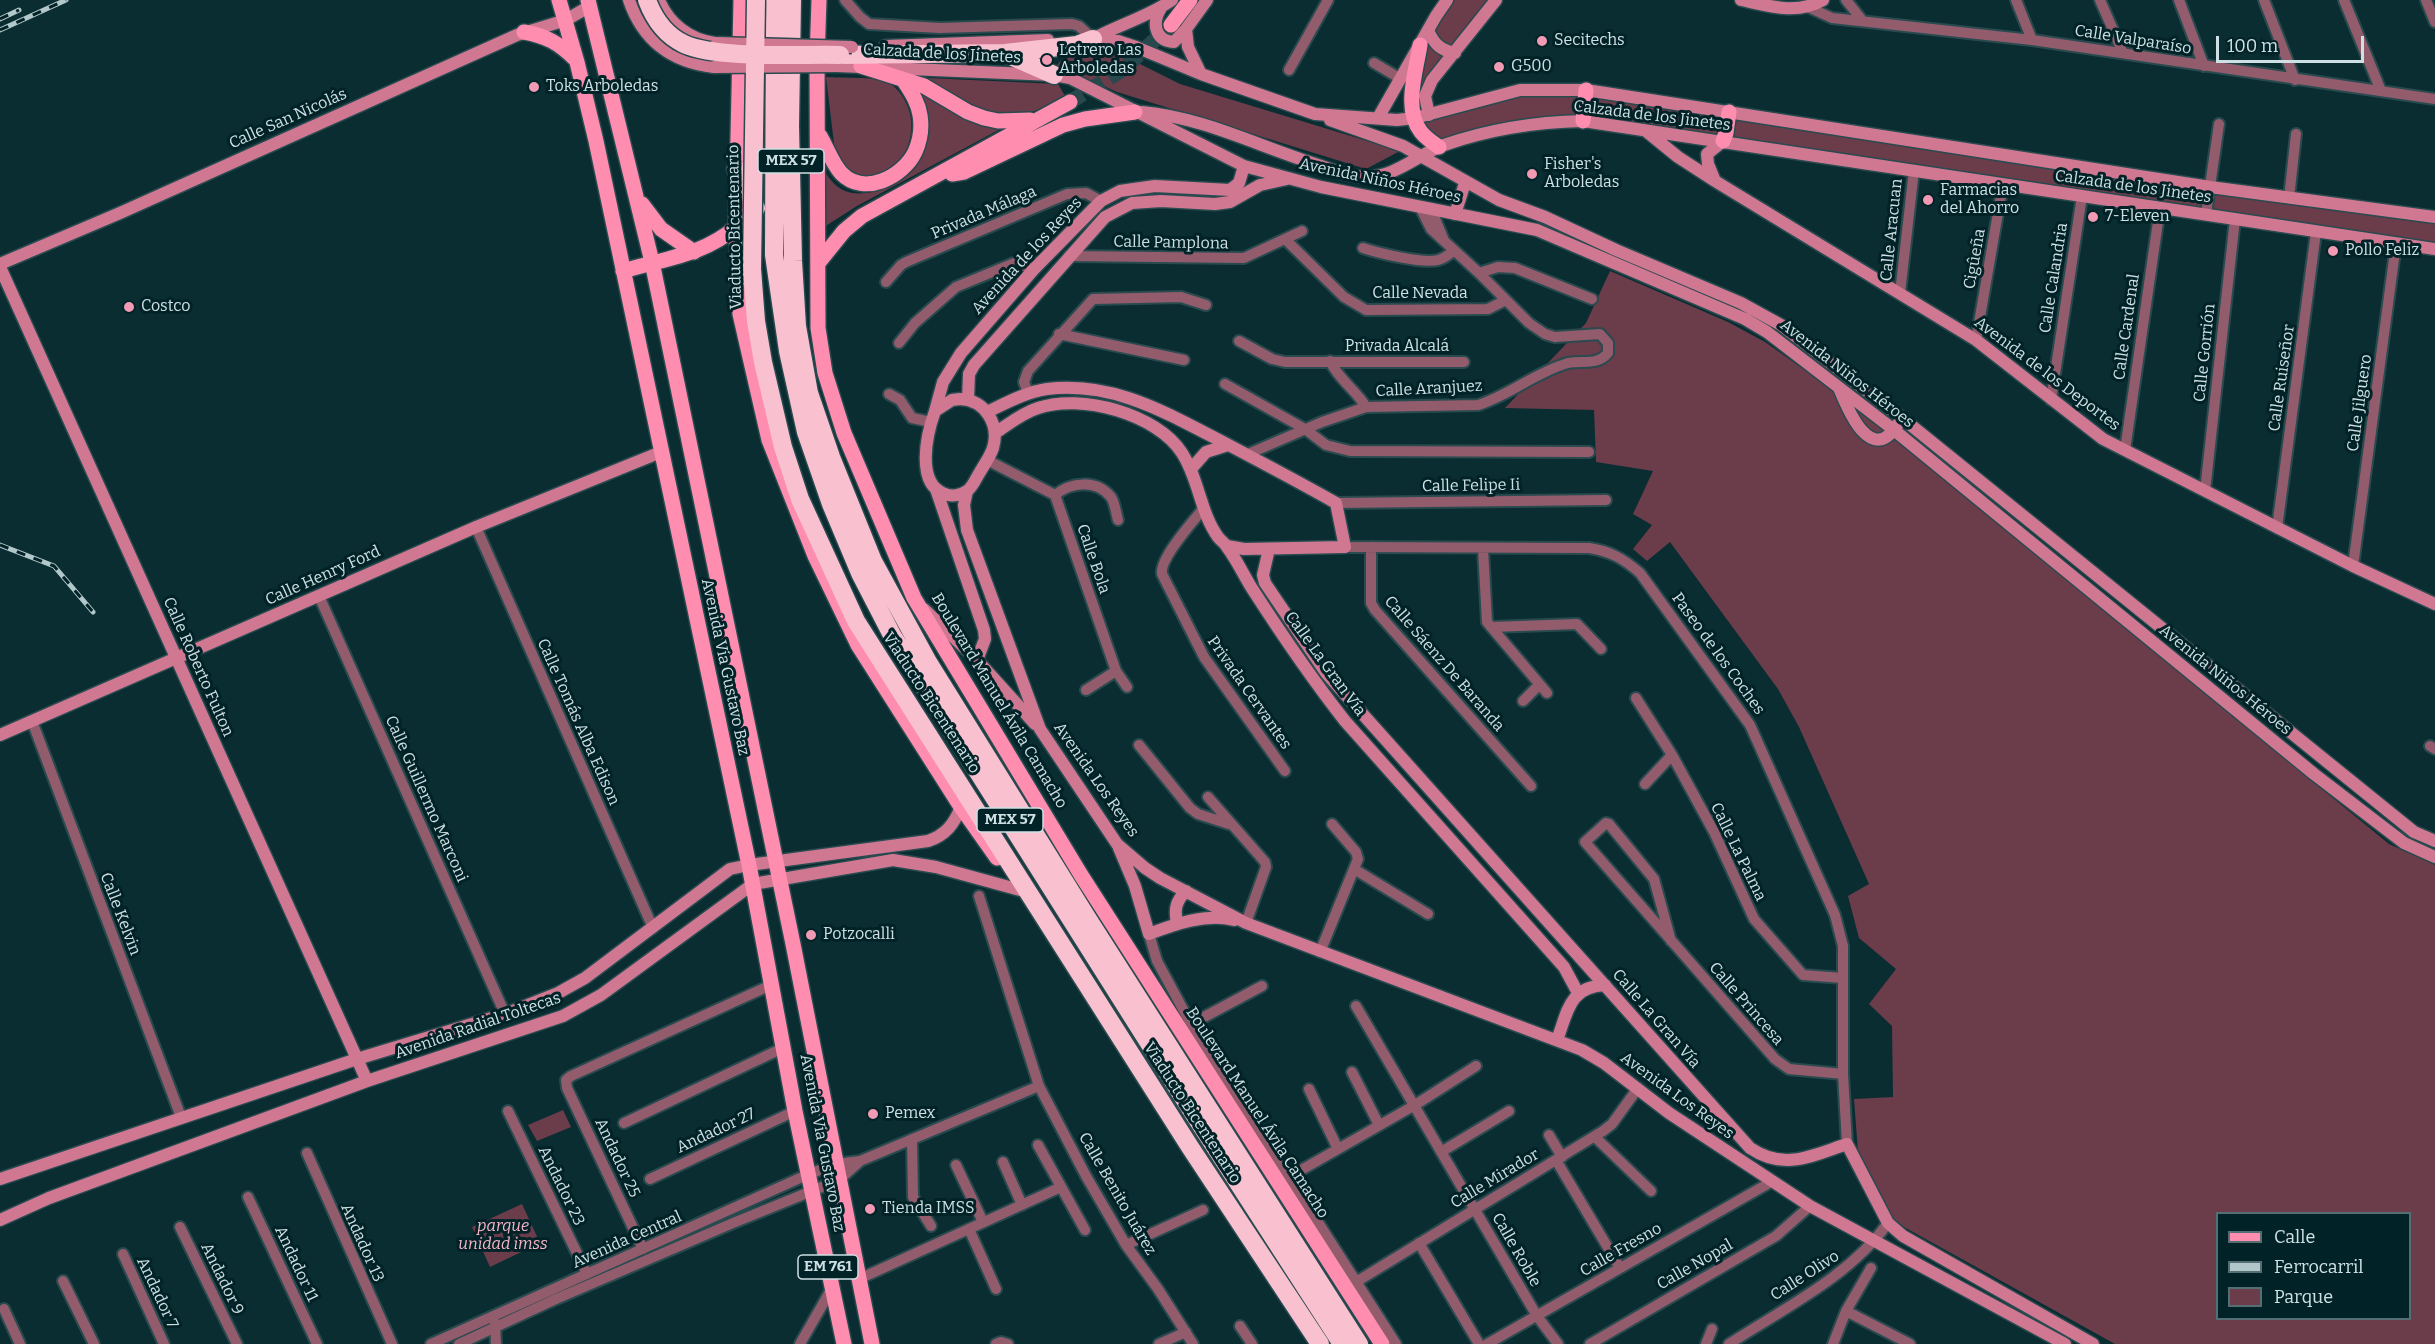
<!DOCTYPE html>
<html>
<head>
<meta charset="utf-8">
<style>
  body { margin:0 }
  #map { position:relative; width:2435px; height:1344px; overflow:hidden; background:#0a2d32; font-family:Bitter,serif }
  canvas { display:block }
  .legend { position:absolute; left:2216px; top:1212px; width:195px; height:108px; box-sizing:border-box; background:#012328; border:2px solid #536f73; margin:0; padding:8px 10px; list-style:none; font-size:18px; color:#cee0e3 }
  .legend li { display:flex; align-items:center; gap:12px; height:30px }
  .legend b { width:30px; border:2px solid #536f73 }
  .scale { position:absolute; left:2216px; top:36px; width:148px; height:27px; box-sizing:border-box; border:3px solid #cee0e3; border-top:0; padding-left:8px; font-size:18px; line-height:21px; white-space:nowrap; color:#cee0e3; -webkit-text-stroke:4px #012328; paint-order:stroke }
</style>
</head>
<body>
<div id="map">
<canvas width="2435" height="1344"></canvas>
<ul class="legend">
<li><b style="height:8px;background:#ff8db0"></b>Calle</li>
<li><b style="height:8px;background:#b2c7ca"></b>Ferrocarril</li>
<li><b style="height:16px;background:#6b3c4a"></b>Parque</li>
</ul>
<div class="scale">100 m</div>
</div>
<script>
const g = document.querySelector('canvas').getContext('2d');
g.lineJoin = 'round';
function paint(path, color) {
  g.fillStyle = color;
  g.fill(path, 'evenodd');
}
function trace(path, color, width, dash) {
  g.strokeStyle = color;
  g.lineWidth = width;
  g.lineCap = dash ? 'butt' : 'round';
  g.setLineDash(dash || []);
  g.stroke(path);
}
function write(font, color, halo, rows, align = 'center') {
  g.font = font + ' Bitter,serif';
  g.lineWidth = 6;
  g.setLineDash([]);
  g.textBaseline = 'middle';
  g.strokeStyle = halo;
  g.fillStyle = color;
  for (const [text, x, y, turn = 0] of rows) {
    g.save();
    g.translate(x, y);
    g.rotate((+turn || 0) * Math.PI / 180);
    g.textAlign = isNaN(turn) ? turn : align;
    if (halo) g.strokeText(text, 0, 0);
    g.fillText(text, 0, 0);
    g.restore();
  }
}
paint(new Path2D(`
  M 1449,0 L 1494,0 L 1455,51 L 1432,37 L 1437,17 Z
  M 1428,31 L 1454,53 L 1432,80 L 1429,114 L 1415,117 Z
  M 1070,49 L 1110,49 L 1180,84 L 1400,151 L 1366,169 L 1117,92 L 1057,65 Z
  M 826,77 C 839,78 877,77 886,81 C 894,85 901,93 905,101 C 921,129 906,171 872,178 C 866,179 859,178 853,178 L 836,160 Z
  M 927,78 L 1058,84 L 1065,96 C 1038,116 1002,120 970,107 C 955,101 940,89 926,80 Z
  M 916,89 L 1004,127 L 857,206 L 824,227 L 825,172 C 829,178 834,185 841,189 C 860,200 892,189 907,174 C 912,168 916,161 921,155 Z
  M 1517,91 L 1587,91 L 2435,218 L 2435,247 L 1583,119 L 1446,143 L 1419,125 L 1432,115 Z
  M 1610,271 L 1728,322 L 1765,342 L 1840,395 L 2389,844 L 2435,865 L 2435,1344 L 2115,1344 L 1904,1227 L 1892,1218 L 1858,1152 L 1854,1099 L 1893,1097 L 1892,1026 L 1869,1004 L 1896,969 L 1859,938 L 1848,896 L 1869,884 L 1799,727 L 1778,689 L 1670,542 L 1647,561 L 1633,549 L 1652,525 L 1633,514 L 1653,471 L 1596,462 L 1594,410 L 1505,408 L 1586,323 ZM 2218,1214 L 2410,1214 L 2410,1318 L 2218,1318 Z
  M 563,1110 L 571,1127 L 537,1141 L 528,1125 Z
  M 522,1204 L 540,1243 L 490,1267 L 472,1227 Z`), '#6b3c4a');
trace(new Path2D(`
  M 1070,102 L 1122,70 L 1171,25`), '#27484d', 15, [15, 8]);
const street = new Path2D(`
  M 845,0 L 860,17 L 869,24 L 940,28 L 1072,24 L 1079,26 L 1093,39
  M 1846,0 L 1862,20
  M 2016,0 L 2032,40
  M 2100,0 L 2123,53
  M 2179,0 L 2204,66
  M 2264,0 L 2295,80
  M 2344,0 L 2381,91
  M 2426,0 L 2435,22
  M 1808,7 L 1832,18 L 2032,40 L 2435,99
  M 1374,63 L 1401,79
  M 1289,70 L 1328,0
  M 2289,198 L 2296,134
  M 1431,209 L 1443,238
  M 2206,214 L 2219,124
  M 1285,239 L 1344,297 L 1366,310 L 1488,309 L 1506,300
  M 1363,248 C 1378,253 1423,264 1438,260 C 1444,259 1449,254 1454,251
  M 1069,256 L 1244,258 L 1302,231
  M 1479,273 L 1498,267 L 1515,268 L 1592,299
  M 886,282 L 901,265 L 906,262 L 1067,194 L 1086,193 L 1101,201
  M 1900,293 L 1914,170
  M 1059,334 L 1184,360
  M 1976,340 L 2003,184
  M 1239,341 L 1272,359 L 1285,362 L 1464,362
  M 899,343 L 915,323 L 956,287 L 1014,263 L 1034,269
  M 1330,361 C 1339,380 1356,390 1366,407
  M 1225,384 L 1305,429 L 1326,445 L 1350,451 L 1589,452
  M 1028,393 L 1024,382 L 1028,371 L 1093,299 L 1181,297 L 1206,305
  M 889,394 L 900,400 L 912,418 L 931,422
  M 2051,400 L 2082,196
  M 2125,450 L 2160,208
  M 1248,454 L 1322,422 L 1366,407 L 1478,405 C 1510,395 1536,372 1568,363 C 1583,360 1597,366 1608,353 L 1608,343 L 1600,334 L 1555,337 L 1545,334 L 1529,323 L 1479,273 L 1431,229 L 1420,207
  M 987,460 L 1055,495 L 1116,671 L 1127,687
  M 2205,491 L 2235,219
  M 1055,495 C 1071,482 1096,479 1111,497 C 1115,503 1116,513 1118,520
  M 1336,503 L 1606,500
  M 1204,508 C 1194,520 1159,559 1162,574 L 1204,657 L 1285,771
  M 476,527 L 653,928
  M 2277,528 L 2316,232
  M 1345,547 L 1589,548 C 1610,551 1624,559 1640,573 L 1750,725 L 1835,915 L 1843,946 L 1843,1074 L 1847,1144
  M 1371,547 L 1371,603 L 1375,610 L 1531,786
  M 1483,549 L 1487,622 L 1547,693
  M 2353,566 L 2396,244
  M 319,596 L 505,1014
  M 1491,627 L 1577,624 L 1601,649
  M 1086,690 L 1116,671
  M 1636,698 L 1672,755 L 1714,832 L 1754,919 L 1803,975 L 1843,978
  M 1523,701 L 1539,685
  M 32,721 L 181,1117
  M 1139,745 L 1190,808 L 1198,814 L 1229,824
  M 2430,746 L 2435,749
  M 1645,784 L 1672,755
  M 1208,797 L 1265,862 L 1266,867 L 1246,923
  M 1354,869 L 1428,914
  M 979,896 L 1039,1086 L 1086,1176 L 1126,1245 L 1158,1289 L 1193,1344
  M 1149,934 L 1157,961 L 1191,1024 L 1396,1344
  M 1671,941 L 1654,879 L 1609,824 L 1606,823 L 1585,842 L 1775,1059 L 1789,1069 L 1843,1074
  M 1320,952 L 1358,859 L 1356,852 L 1332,824
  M 1356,1006 L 1537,1316 L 1558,1344
  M 1191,1024 L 1262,986
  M 1352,1072 L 1379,1125
  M 1309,1089 L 1338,1149
  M 508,1111 L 587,1274
  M 624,1123 L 785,1047
  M 1549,1135 L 1562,1157
  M 1595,1137 L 1651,1191
  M 912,1139 L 913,1197 L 931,1226
  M 1038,1145 L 1085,1230
  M 1441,1152 L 1509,1111
  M 307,1153 L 392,1344
  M 1556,1160 L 1620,1268
  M 1003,1162 L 1022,1205
  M 956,1165 L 983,1222
  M 1289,1177 L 1415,1105 L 1476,1066
  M 650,1179 L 795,1111
  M 248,1197 L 317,1344
  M 180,1227 L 237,1344
  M 969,1229 L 996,1289
  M 1419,1243 L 1479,1344
  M 1126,1245 L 1203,1210
  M 643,1249 L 567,1088 L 566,1080 L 571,1076 L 771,985
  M 123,1254 L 164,1344
  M 859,1279 L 1061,1187
  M 63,1281 L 94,1344
  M 1356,1282 L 1603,1131 L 1612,1124 L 1638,1088
  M 4,1309 L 20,1344
  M 1846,1311 L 1910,1344
  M 495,1323 L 496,1344
  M 1240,1326 L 1252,1344
  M 431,1344 L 809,1174 L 836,1164 L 860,1161 L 1039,1086
  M 459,1344 L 556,1299 L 733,1223 L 839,1180 L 860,1161
  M 800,1344 L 832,1288
  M 996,1344 L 1001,1342 L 1008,1344
  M 1159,1344 L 1186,1332
  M 1487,1344 L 1771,1182
  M 1590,1344 L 1776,1236 L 1810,1206
  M 1706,1344 L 1712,1329
  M 1729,1344 C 1784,1308 1849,1277 1888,1223
  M 1833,1344 L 1846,1311 L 1871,1268`);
const secondary = new Path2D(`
  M 629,0 C 643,41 671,62 714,67
  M 659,0 C 669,24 690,40 715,43
  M 1741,0 C 1769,6 1797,15 1823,0
  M 1161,8 C 1152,22 1154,41 1174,42 L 1186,29
  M 1428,30 C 1434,44 1440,50 1455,53
  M 1086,39 L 1118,41 L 1136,47 L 1201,74 L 1315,114 L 1397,120 L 1415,118 L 1520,90 L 1586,90 L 2210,187 L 2435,217
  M 1093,39 C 1118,25 1150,16 1172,0
  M 885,46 L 1048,40
  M 837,66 L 1054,75 L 1070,78 L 1244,166 L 1321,187 L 1537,230 L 1745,319 L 1767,332 L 1894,430 L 2314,774 L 2404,843 L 2435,857
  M 1201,74 L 1188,47 L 1186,29 L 1207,0
  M 1142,112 C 1201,117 1256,145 1312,163 C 1328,168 1348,177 1365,177 C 1394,178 1417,155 1444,145 C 1490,129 1534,122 1583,121 L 2435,249
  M 1429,115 L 1425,96 L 1432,80 L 1496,0
  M 1378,118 L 1436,16 L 1447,0
  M 1330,120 L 1403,146 L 1499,200 L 1545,217 L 1616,250 L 1741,303 L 1781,325 L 1902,418 L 2414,832 L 2435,841
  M 1646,131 L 1678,157 L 1715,181 L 1976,340 L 2103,439 L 2353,566 L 2435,604
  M 1715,181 L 1708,164 L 1707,154 L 1723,141
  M 1455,214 L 1465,183
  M 0,264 L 120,213 L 517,35 L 566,20 L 590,6
  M 0,267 L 367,1081
  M 1839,388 C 1848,410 1871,467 1898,424
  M 960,399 C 985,400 1000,424 993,448 C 990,457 984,465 980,472 C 976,478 973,487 967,491 C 961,495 952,497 945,494 C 915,484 927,433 935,411 L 952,400 Z
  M 968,400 L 969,374 L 974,365 L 1105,217 L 1132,203 L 1161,201 L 1215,204 L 1230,202 L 1260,185 L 1287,179
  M 935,411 L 943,382 L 961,353 L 1034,269 L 1101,201 L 1120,191 L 1155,186 L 1230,190 L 1239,183 L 1244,166
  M 987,412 C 1006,403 1026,392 1047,389 C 1114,381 1166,413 1223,442 C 1261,462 1299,482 1336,503 L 1345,547 L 1244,549 L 1227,546
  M 995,433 C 1009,424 1022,413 1038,408 C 1081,393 1157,414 1182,453 C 1199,479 1200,512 1218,537 C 1221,541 1225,543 1227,547 C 1237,560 1244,576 1253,590 C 1282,635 1312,679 1345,721 L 1564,967 L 1578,993
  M 1191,469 L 1206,452 L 1228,445
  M 936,489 L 984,630 L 985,639 L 977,660
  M 967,491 L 964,505 L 967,530 L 1040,729 L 1117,844 L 1145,868 L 1160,878 L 1246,923 L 1582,1050 L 1604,1063 L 1669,1113 L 1810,1206 L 2065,1344
  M 1269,549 L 1263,575 L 1265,583 L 1326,673 L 1750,1148 C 1784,1171 1811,1156 1847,1144 L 1888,1223 L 1903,1236 L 2093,1344
  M 924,609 L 977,660 L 1035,724
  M 0,735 L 476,527 L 661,452
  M 1119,848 L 1135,886 L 1149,934 C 1175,924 1206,913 1234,920
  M 1177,923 C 1174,909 1176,901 1186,891
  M 1557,1040 C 1568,1011 1569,987 1605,985
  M 0,1179 L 357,1059 L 505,1014 L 558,993 L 585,978 L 730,869 L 749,865 L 928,841 C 946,835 954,824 961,807
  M 0,1220 L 49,1198 L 367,1081 L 563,1016 L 601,995 L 753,884 L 893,860 L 936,867 L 1020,890`);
const primary = new Path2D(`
  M 559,0 L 577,62 L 596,141 L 749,865 L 795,1111 L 844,1344
  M 588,0 L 652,262 L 793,944 L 872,1344
  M 741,0 L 736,227 L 740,314 L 769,440 L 815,556 L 858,645 L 961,807 L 997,858
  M 819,0 L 817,60 L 818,328 L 825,373 L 844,433 L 914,598 L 1081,875 L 1382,1344
  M 1171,25 L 1190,0
  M 524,32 C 546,36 559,43 575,59
  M 1420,45 C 1416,71 1403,109 1421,132 C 1426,138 1433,143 1439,147
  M 861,66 L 924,86 L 968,112 L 984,118 L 998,121 L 1030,120
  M 1583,121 L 1586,90
  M 820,136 C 827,148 832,163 841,173 C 864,197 903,177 915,152 C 920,141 922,127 920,115 C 918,102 911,92 904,81
  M 1723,141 L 1726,133 L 1729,112
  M 952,174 L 964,172 L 1063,125 L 1085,119 L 1135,112
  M 642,204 L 661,229 L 694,252
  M 819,262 L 844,231 L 862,216 L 1070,102
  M 623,271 C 665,258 702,256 736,227`);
const highway = new Path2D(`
  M 775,0 L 774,255 L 788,351 L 806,432 L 831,504 L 860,573 L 892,635 L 949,726 L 1195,1116 L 1342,1344
  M 792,0 L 790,126 L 793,261 L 797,326 L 809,393 L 831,457 L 873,561 L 928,662 L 1086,916 L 1359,1344
  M 1006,54 L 1054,75
  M 840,55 L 1005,53 L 1077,45 L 1093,39
  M 736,169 L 756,208
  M 752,269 L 756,321 L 763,362 L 783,447 L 800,499 L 856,621 L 1190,1147 L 1320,1344`);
trace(street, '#294a4e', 14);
trace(secondary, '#294a4e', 15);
trace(primary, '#294a4e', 18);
trace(highway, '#294a4e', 21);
trace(street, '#935c6c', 10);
trace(secondary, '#d07892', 12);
trace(primary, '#ff8db0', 15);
trace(highway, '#f9c1cf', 18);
const rail = new Path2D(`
  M 0,19 L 19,10
  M 0,30 L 66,0
  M 0,545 L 54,566 L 93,612`);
trace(rail, '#b2c7ca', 5);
trace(rail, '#012328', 3, [9]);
const secondaryBridge = new Path2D(`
  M 717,43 L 852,47
  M 714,67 L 837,66`);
const highwayBridge = new Path2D(`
  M 647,0 C 654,19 665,35 684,44 C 717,59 800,54 840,55
  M 752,269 L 756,0`);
trace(secondaryBridge, '#294a4e', 15, []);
trace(highwayBridge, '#294a4e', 21, []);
trace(secondaryBridge, '#d07892', 12);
trace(highwayBridge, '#f9c1cf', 18);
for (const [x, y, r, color] of [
  [1542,41,6,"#f19ab3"],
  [1047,60,6,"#f19ab3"],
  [1499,67,6,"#f19ab3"],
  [534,87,6,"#f19ab3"],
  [1532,174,6,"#f19ab3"],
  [1928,200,6,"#f19ab3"],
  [2093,217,6,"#f19ab3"],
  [2333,251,6,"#f19ab3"],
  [129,307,6,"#f19ab3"],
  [811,935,6,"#f19ab3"],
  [873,1114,6,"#f19ab3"],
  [870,1209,6,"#f19ab3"]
]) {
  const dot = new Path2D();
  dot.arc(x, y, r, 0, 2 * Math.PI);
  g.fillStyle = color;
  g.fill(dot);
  trace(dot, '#012328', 2);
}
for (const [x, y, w] of [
  [791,161,66],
  [1010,820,66],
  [828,1267,60]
]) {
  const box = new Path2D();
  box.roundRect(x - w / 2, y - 12, w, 24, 4.5);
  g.fillStyle = '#012328';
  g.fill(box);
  trace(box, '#cee0e3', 1.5);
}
write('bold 15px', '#cee0e3', null, [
  ["MEX 57",791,161],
  ["MEX 57",1010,820],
  ["EM 761",828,1267]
]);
write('16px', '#cee0e3', '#012328', [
  ["Calle Valparaíso",2133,40,9],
  ["Calzada de los Jinetes",942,54,3],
  ["Calzada de los Jinetes",1652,116,7],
  ["Calle San Nicolás",288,119,-24],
  ["Avenida Niños Héroes",1380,181,12],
  ["Calzada de los Jinetes",2133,187,8],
  ["Privada Málaga",984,213,-23],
  ["Viaducto Bicentenario",735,227,-91],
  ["Calle Aracuan",1892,230,-84],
  ["Calle Pamplona",1171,243,1],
  ["Avenida de los Reyes",1027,256,-47],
  ["Cigûeña",1975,259,-80],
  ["Calle Calandria",2054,278,-81],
  ["Calle Nevada",1420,294],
  ["Calle Cardenal",2127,327,-82],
  ["Privada Alcalá",1397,347],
  ["Calle Gorrión",2205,353,-84],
  ["Avenida Niños Héroes",1847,374,38],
  ["Avenida de los Deportes",2047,374,37],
  ["Calle Ruiseñor",2282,378,-82],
  ["Calle Aranjuez",1429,389,-3],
  ["Calle Jilguero",2360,403,-82],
  ["Calle Felipe Ii",1471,486,-1],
  ["Calle Bola",1093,559,71],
  ["Calle Henry Ford",323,576,-24],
  ["Paseo de los Coches",1718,654,54],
  ["Calle La Gran Vía",1325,664,54],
  ["Calle Sáenz De Baranda",1444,664,49],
  ["Calle Roberto Fulton",198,667,66],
  ["Avenida Via Gustavo Baz",725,667,78],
  ["Avenida Niños Héroes",2225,680,39],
  ["Privada Cervantes",1249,693,55],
  ["Boulevard Manuel Ávila Camacho",999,701,59],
  ["Viaducto Bicentenario",931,703,57],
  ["Calle Tomás Alba Edison",578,722,66],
  ["Avenida Los Reyes",1096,780,55],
  ["Calle Guillermo Marconi",426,799,66],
  ["Calle La Palma",1738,852,64],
  ["Calle Kelvin",120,914,69],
  ["Calle Princesa",1746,1004,49],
  ["Calle La Gran Vía",1656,1019,49],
  ["Avenida Radial Toltecas",478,1026,-19],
  ["Avenida Los Reyes",1677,1096,36],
  ["Viaducto Bicentenario",1192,1113,57],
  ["Boulevard Manuel Ávila Camacho",1257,1113,57],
  ["Andador 27",716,1131,-25],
  ["Avenida Via Gustavo Baz",822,1143,79],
  ["Andador 25",617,1158,65],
  ["Calle Mirador",1495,1179,-31],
  ["Andador 23",561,1186,64],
  ["Calle Benito Juárez",1117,1194,60],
  ["Avenida Central",627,1240,-24],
  ["Andador 13",362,1243,66],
  ["Calle Roble",1516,1250,60],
  ["Calle Fresno",1621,1250,-30],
  ["Andador 11",296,1264,65],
  ["Calle Nopal",1695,1265,-30],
  ["Calle Olivo",1805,1276,-33],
  ["Andador 9",222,1279,64],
  ["Andador 7",157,1293,65]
]);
write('16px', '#cee0e3', '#012328', [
  ["Secitechs",1554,41],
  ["Letrero Las",1059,51],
  ["Arboledas",1059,69],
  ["G500",1511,67],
  ["Toks Arboledas",546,87],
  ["Fisher's",1544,165],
  ["Arboledas",1544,183],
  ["Farmacias",1940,191],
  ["del Ahorro",1940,209],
  ["7-Eleven",2105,217],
  ["Pollo Feliz",2345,251],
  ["Costco",141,307],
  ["Potzocalli",823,935],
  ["Pemex",885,1114],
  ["Tienda IMSS",882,1209]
], 'left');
write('italic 16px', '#f8b4c7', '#012328', [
  ["parque",503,1227],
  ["unidad imss",503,1245]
]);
</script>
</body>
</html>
